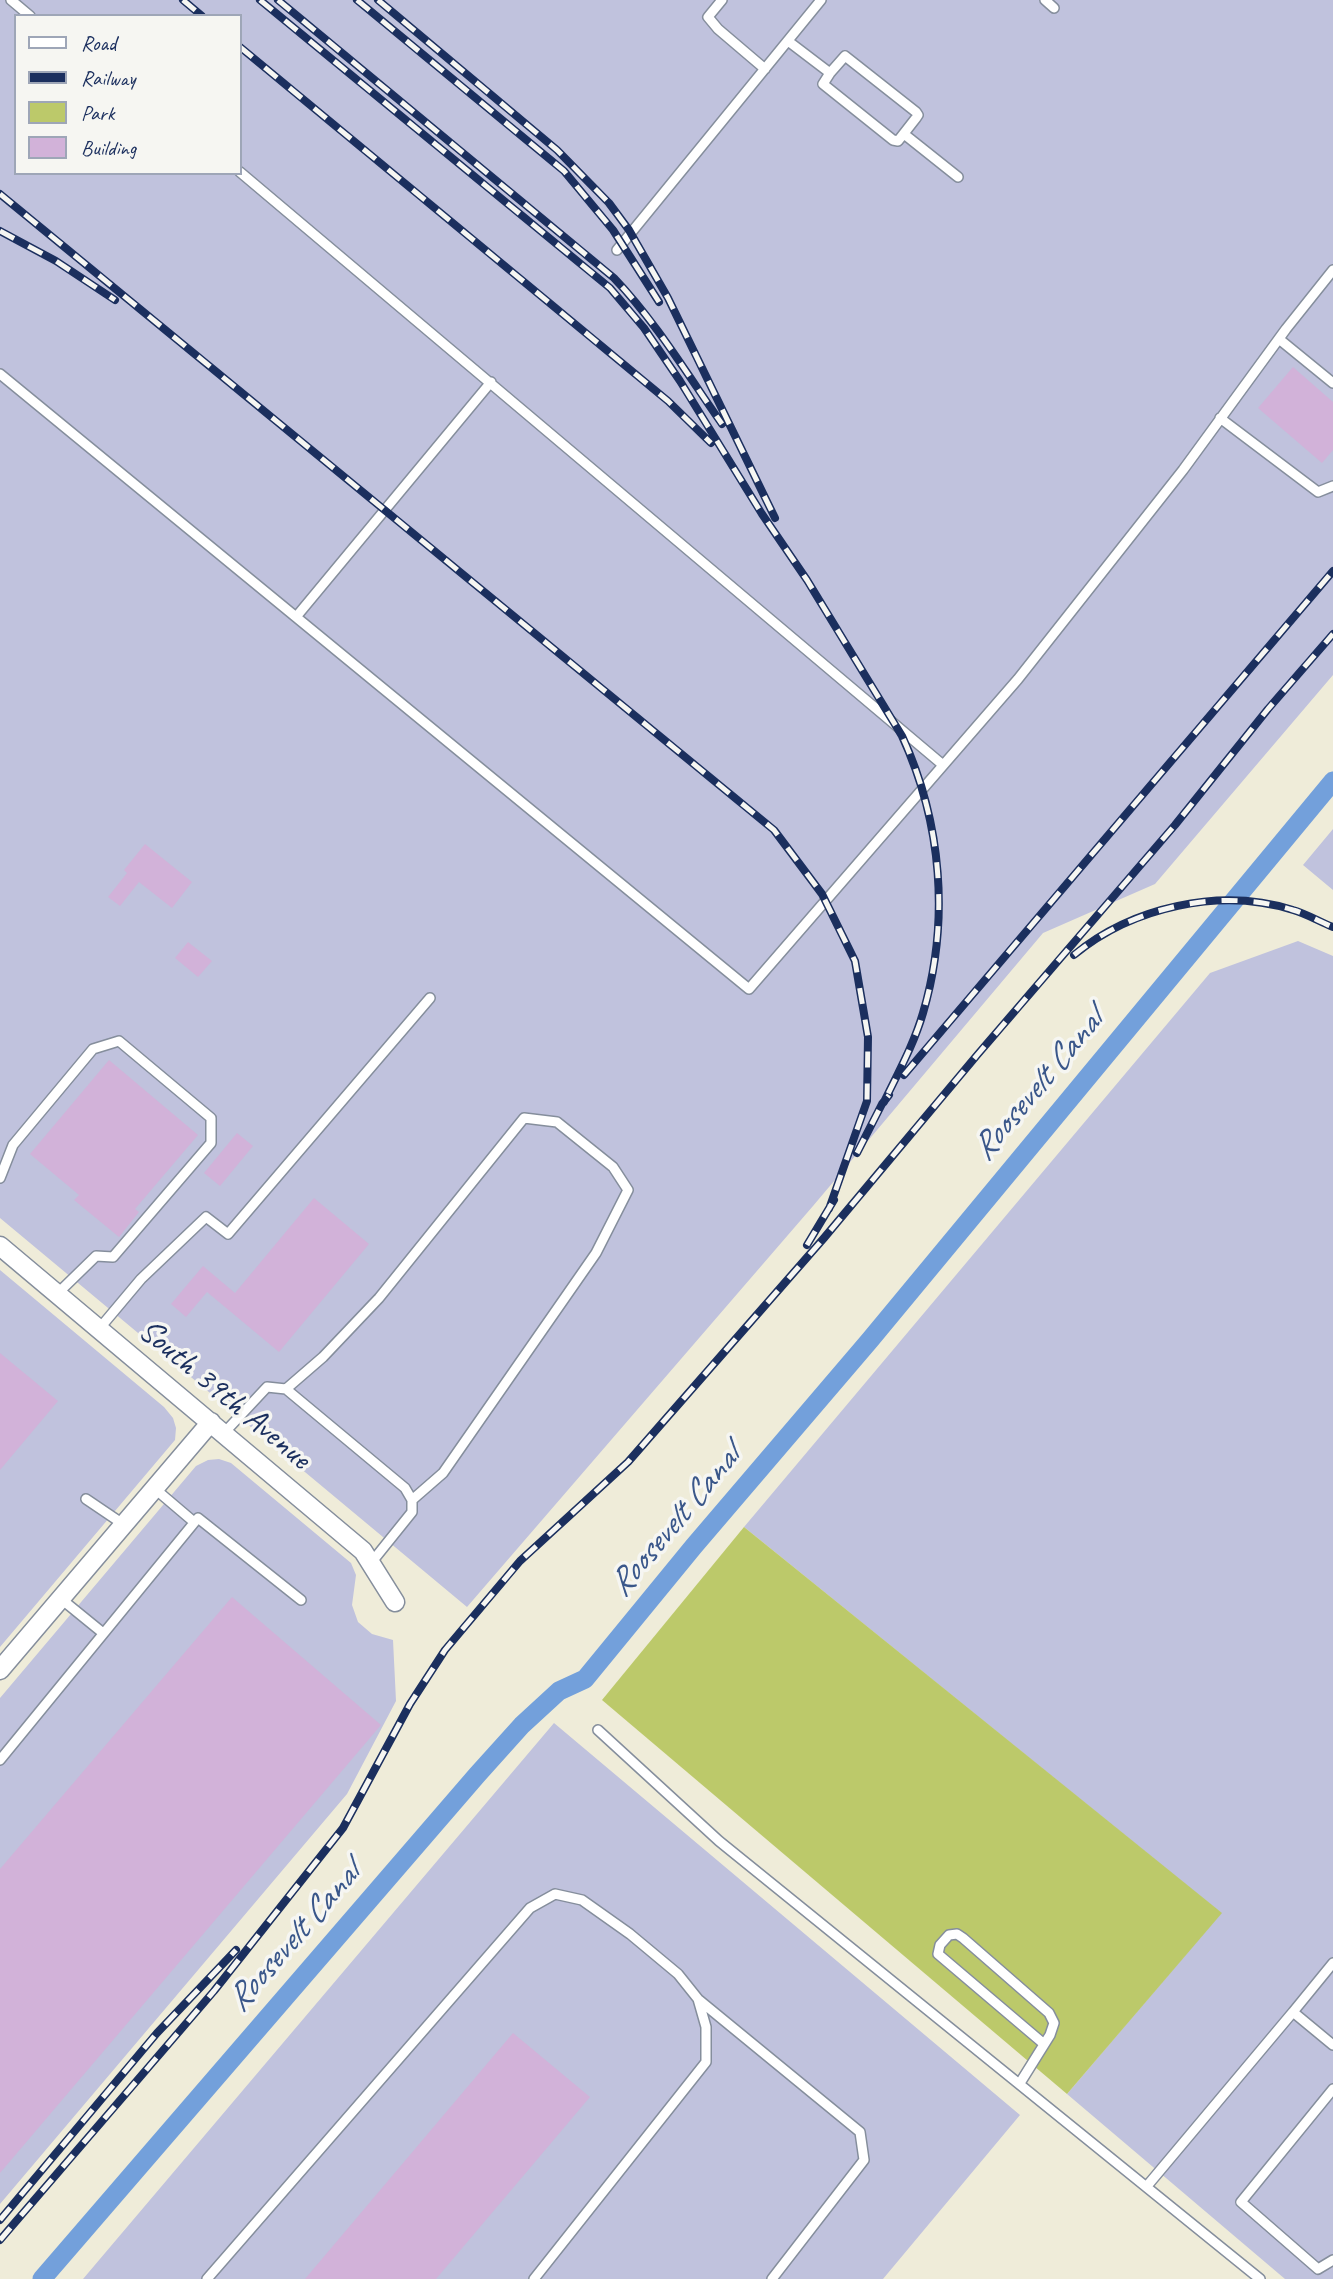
<!DOCTYPE html>
<html>
<head>
<meta charset="utf-8">
<style>
  body { margin:0 }
  #map { position:relative; width:1333px; height:2279px; overflow:hidden; background:#efecd9; font-family:Caveat,sans-serif }
  canvas { display:block }
  .legend { position:absolute; left:14px; top:14px; width:228px; height:161px; box-sizing:border-box; background:#f6f6f2; border:2px solid #9ea6b7; margin:0; padding:9px 12px; list-style:none; font-size:21px; color:#1b2f5e }
  .legend li { display:flex; align-items:center; gap:14px; height:35px }
  .legend b { width:35px; border:2px solid #9ea6b7 }
</style>
</head>
<body>
<div id="map">
<canvas width="1333" height="2279"></canvas>
<ul class="legend">
<li><b style="height:9px;background:#fff"></b>Road</li>
<li><b style="height:9px;background:#1b2f5e"></b>Railway</li>
<li><b style="height:19px;background:#bcc96a"></b>Park</li>
<li><b style="height:19px;background:#d2b2d9"></b>Building</li>
</ul>
</div>
<script>
const g = document.querySelector('canvas').getContext('2d');
g.lineJoin = 'round';
function paint(path, color) {
  g.fillStyle = color;
  g.fill(path, 'evenodd');
}
function trace(path, color, width, dash) {
  g.strokeStyle = color;
  g.lineWidth = width;
  g.lineCap = dash ? 'butt' : 'round';
  g.setLineDash(dash || []);
  g.stroke(path);
}
function write(font, color, halo, rows, align = 'center') {
  g.font = font + ' Caveat,sans-serif';
  g.lineWidth = 7;
  g.setLineDash([]);
  g.textBaseline = 'middle';
  g.strokeStyle = halo;
  g.fillStyle = color;
  for (const [text, x, y, turn = 0] of rows) {
    g.save();
    g.translate(x, y);
    g.rotate((+turn || 0) * Math.PI / 180);
    g.textAlign = isNaN(turn) ? turn : align;
    if (halo) g.strokeText(text, 0, 0);
    g.fillText(text, 0, 0);
    g.restore();
  }
}
paint(new Path2D(`
  M 0,0 L 1333,0 L 1333,675 L 1155,884 L 1043,933 L 813,1206 L 467,1607 L 0,1218 ZM 16,16 L 240,16 L 240,173 L 16,173 Z
  M 1333,829 L 1333,890 L 1303,865 Z
  M 1298,941 L 1333,956 L 1333,2279 L 1285,2279 L 1067,2094 L 1221,1913 L 744,1527 L 1210,973 Z
  M 0,1270 L 164,1407 L 173,1418 L 176,1428 L 175,1440 L 0,1647 Z
  M 219,1459 L 231,1463 L 351,1563 L 356,1575 L 352,1605 L 358,1622 L 372,1634 L 393,1640 L 396,1701 L 347,1794 L 0,2204 L 0,1698 L 196,1466 L 208,1460 Z
  M 554,1723 L 1020,2115 L 883,2279 L 83,2279 Z`), '#c0c2dd');
paint(new Path2D(`
  M 744,1527 L 1222,1913 L 1067,2094 L 602,1700 Z`), '#bcc96a');
trace(new Path2D(`
  M 42,2279 L 477,1775 L 522,1725 L 559,1691 L 585,1679 L 694,1546 L 870,1340 L 1333,781`), '#73a0db', 19);
paint(new Path2D(`
  M 1293,367 L 1333,402 L 1333,450 L 1322,463 L 1258,408 Z
  M 145,844 L 192,882 L 172,908 L 139,882 L 120,906 L 108,897 L 127,873 L 124,870 Z
  M 188,942 L 212,961 L 198,977 L 175,958 Z
  M 109,1060 L 198,1135 L 135,1209 L 139,1212 L 119,1237 L 74,1200 L 79,1195 L 30,1154 Z
  M 237,1133 L 253,1146 L 220,1186 L 204,1173 Z
  M 314,1198 L 369,1244 L 279,1352 L 207,1292 L 186,1317 L 171,1304 L 203,1266 L 235,1293 Z
  M 0,1353 L 58,1401 L 0,1470 Z
  M 232,1597 L 381,1725 L 0,2173 L 0,1869 Z
  M 513,2033 L 590,2097 L 436,2279 L 305,2279 Z`), '#d2b2d9');
const service = new Path2D(`
  M 11,0 L 30,16
  M 722,0 L 708,17 L 718,29 L 765,69
  M 1045,0 L 1054,8
  M 788,41 L 830,73 L 823,84 L 893,140 L 898,141 L 916,118 L 918,115 L 916,112 L 845,56 L 830,73
  M 904,134 L 958,177
  M 240,172 L 943,765
  M 617,250 L 821,0
  M 1279,339 L 1333,383
  M 0,374 L 296,617
  M 491,382 L 296,617 L 749,989 L 1018,679 L 1183,470 L 1286,329 L 1333,270
  M 1220,418 L 1318,492 L 1333,486
  M 0,1178 L 13,1145 L 93,1049 L 119,1041 L 211,1118 L 211,1143 L 113,1257 L 96,1256 L 57,1294
  M 99,1329 L 141,1279 L 206,1217 L 228,1234 L 430,998
  M 286,1389 L 323,1357 L 379,1298 L 524,1118 L 557,1122 L 613,1167 L 628,1190 L 596,1253 L 443,1473 L 412,1500
  M 224,1433 L 267,1387 L 286,1389 L 405,1488 L 412,1500 L 412,1512 L 371,1563
  M 154,1488 L 194,1522
  M 86,1499 L 123,1524
  M 60,1598 L 103,1633
  M 598,1730 L 719,1841 L 1260,2279
  M 0,1760 L 198,1518 L 301,1600
  M 699,2000 L 860,2132 L 864,2160 L 772,2279
  M 1293,2012 L 1333,1963
  M 1020,2083 L 1050,2035 L 1054,2023 L 1049,2013 L 963,1938 L 957,1934 L 949,1935 L 940,1945 L 938,1954 L 1044,2044
  M 1333,2089 L 1241,2202 L 1318,2269 L 1333,2260
  M 1147,2186 L 1293,2012 L 1333,2045
  M 207,2279 L 530,1908 L 555,1894 L 582,1900 L 630,1934 L 678,1974 L 698,1999 L 706,2027 L 706,2062 L 534,2279`);
const minor = new Path2D(`
  M 0,1246 L 363,1551 L 395,1602
  M 0,1670 L 211,1422`);
trace(service, '#858e9c', 12);
trace(minor, '#858e9c', 21);
trace(service, '#fff', 9);
trace(minor, '#fff', 18);
const rail = new Path2D(`
  M 183,0 L 202,16
  M 260,0 L 610,288 L 644,328 L 680,381 L 762,514 L 807,580 L 902,736 C 942,823 950,921 923,1013 C 914,1044 898,1073 884,1102
  M 278,0 L 614,278 C 656,322 687,374 722,424
  M 357,0 L 564,171 L 613,230 L 659,302
  M 378,0 L 557,150 L 609,203 L 629,230 L 668,298 L 775,518
  M 240,47 L 668,401 L 711,443
  M 0,194 L 774,830 L 822,894 L 855,961 L 868,1037 L 867,1101 L 829,1209
  M 0,231 L 56,261 L 115,300
  M 1074,955 C 1132,907 1220,887 1293,910 C 1307,914 1320,922 1333,927
  M 904,1075 L 1333,571
  M 857,1153 L 882,1104 L 889,1095
  M 807,1245 L 834,1200
  M 0,2220 L 157,2033 L 236,1950
  M 0,2240 L 214,1991 L 343,1828 L 410,1704 L 445,1650 L 520,1561 L 628,1462 L 824,1238 L 978,1054 L 1175,825 L 1268,709 L 1333,634`);
trace(rail, '#1b2f5e', 8);
trace(rail, '#f6f6f2', 5, [16]);
write('33px', '#1b2f5e', '#f6f6f2', [
  ["South 39th Avenue",224,1395,40]
]);
write('italic 35px', '#3a578a', '#f6f6f2', [
  ["Roosevelt Canal",1038,1086,-50],
  ["Roosevelt Canal",675,1522,-50],
  ["Roosevelt Canal",294,1938,-49]
]);
</script>
</body>
</html>
